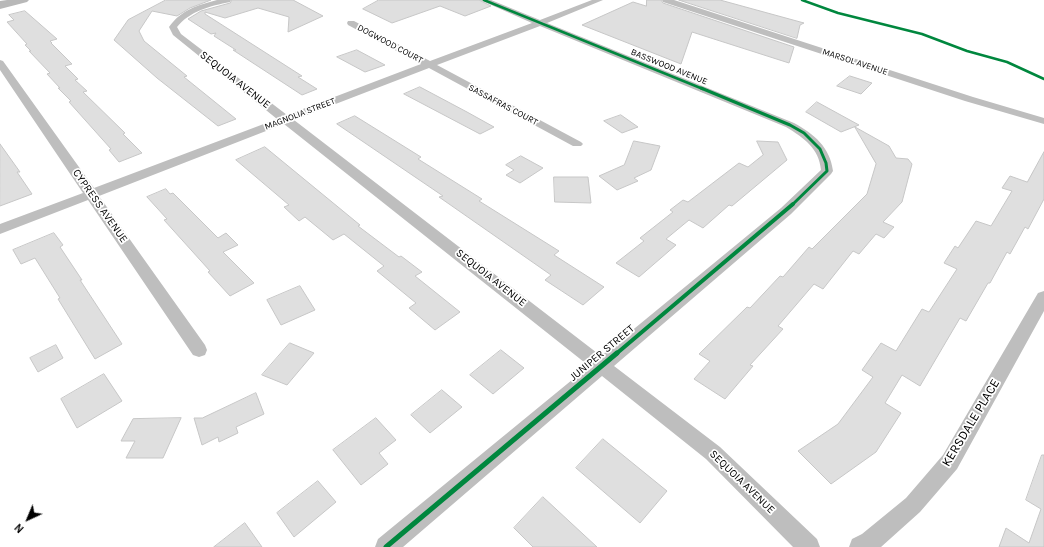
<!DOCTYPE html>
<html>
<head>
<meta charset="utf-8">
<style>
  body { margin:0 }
  #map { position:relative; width:1044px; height:547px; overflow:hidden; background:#fff; font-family:Karla,sans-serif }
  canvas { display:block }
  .north { position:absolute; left:8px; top:499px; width:40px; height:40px; -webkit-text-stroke:3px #fff; paint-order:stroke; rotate:224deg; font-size:11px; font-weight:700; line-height:16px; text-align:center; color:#000 }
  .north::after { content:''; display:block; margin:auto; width:14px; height:18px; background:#000; clip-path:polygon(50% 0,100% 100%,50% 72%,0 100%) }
</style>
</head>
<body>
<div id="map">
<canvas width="1044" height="547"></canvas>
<div class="north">N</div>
</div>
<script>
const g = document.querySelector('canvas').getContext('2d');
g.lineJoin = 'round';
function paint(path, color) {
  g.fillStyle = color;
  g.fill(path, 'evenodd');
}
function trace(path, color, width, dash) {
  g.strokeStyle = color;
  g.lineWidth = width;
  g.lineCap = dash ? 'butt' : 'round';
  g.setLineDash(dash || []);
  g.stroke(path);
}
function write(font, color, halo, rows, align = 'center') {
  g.font = font + ' Karla,sans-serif';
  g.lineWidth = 3.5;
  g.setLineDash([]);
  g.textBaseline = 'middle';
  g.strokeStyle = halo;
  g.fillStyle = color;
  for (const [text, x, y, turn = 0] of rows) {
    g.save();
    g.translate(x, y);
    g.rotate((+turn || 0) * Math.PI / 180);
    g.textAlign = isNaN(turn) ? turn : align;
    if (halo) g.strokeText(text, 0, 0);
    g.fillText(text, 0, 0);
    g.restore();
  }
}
const building = new Path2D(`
  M 166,0 L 211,0 L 190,8 L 177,16 L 152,11 L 139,31 L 144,41 L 187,76 L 184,77 L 236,119 L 218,126 L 157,78 L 114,40 L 128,20 Z
  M 232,0 L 293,0 L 323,16 L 288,32 L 289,17 L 258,8 L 225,18 L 205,12 L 205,14 L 302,76 L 298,77 L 317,89 L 302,95 L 233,50 L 236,50 L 214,36 L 216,33 L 211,34 L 188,19 L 201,11 L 230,3 Z
  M 379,0 L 479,0 L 491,6 L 465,16 L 440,6 L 392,23 L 363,9 Z
  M 647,0 L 661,0 L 663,3 L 794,47 L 789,63 L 692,32 L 681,64 L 582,25 L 633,2 L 646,6 Z
  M 679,0 L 720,0 L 804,23 L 800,25 L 797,38 Z
  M 25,11 L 57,39 L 50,41 L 52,43 L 51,43 L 72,64 L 65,66 L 78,79 L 75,80 L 87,91 L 83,92 L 125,133 L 123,134 L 142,153 L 119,162 L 109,150 L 111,149 L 69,102 L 71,101 L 58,88 L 60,88 L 47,74 L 50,73 L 29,51 L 31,51 L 25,45 L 27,44 L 7,22 L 14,20 L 9,15 Z
  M 357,50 L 385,65 L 365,72 L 337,57 Z
  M 850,76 L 872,83 L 861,94 L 837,86 Z
  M 420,87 L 467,112 L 494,127 L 480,134 L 404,94 Z
  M 817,102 L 859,125 L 841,132 L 806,112 Z
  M 621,115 L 638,127 L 622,133 L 604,121 Z
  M 355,116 L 421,157 L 418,159 L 482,199 L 479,201 L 559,251 L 554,255 L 604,287 L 583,305 L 545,280 L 551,275 L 439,197 L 443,196 L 337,124 Z
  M 855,127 L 889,146 L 896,158 L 908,159 L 912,164 L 902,202 L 883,222 L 894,227 L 884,238 L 876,234 L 859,254 L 853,251 L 823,289 L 814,284 L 778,326 L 783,329 L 750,365 L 753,366 L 725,399 L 694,379 L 710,361 L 699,354 L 747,307 L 750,308 L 780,276 L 783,277 L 809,247 L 812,249 L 867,194 L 876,164 Z
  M 634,141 L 660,146 L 651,170 L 634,178 L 638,181 L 617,190 L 599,176 L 624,165 Z
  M 757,141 L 778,142 L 787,160 L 732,206 L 729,205 L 703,228 L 689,220 L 666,239 L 676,245 L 639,277 L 616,263 L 644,241 L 640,238 L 673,212 L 670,210 L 683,200 L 688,202 L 739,163 L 748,167 L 763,155 Z
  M 0,144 L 20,172 L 17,172 L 32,194 L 0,206 Z
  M 265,147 L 360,225 L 358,226 L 399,257 L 401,256 L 422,272 L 415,276 L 460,312 L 435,330 L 409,308 L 416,303 L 377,271 L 384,266 L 344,234 L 333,240 L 305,217 L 299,221 L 284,207 L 289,205 L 236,160 Z
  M 1044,152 L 1044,199 L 1028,229 L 1025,227 L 1010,254 L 1007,252 L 990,283 L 988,283 L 966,321 L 960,318 L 920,386 L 902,375 L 885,403 L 901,413 L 876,452 L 831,484 L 798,451 L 838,424 L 873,377 L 862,370 L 881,343 L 896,351 L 922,309 L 929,312 L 957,269 L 944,263 L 955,246 L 958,248 L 976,221 L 991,226 L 1012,191 L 1002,188 L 1010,176 L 1027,182 Z
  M 521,156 L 543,168 L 520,183 L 506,175 L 514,170 L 506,165 Z
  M 554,177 L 588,177 L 591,203 L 555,202 Z
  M 166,189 L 170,194 L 173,193 L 218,238 L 226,233 L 238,245 L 223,252 L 254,283 L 230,296 L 208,272 L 210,271 L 164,220 L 167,219 L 147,197 Z
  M 54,233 L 63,245 L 60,247 L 82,280 L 80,280 L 122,344 L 95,359 L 58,299 L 60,298 L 35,258 L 21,264 L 13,250 Z
  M 300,286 L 315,310 L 281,325 L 267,300 Z
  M 290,343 L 314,353 L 287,385 L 262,375 Z
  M 56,345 L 63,358 L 38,372 L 30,358 Z
  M 501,350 L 524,368 L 493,394 L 470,375 Z
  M 104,374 L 122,401 L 77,428 L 61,399 Z
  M 442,390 L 462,407 L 430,433 L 411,415 Z
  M 256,393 L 264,414 L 236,427 L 238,433 L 219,442 L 218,437 L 202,445 L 194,418 L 202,418 Z
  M 181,418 L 163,458 L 126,458 L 135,441 L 121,441 L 133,419 Z
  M 376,418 L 396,440 L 379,453 L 388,464 L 361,485 L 333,450 Z
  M 603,439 L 667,491 L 640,523 L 576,468 Z
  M 1042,455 L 1044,455 L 1044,547 L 999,547 L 1006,528 L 1029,543 L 1041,509 L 1026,500 Z
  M 318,481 L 336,502 L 294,537 L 277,513 Z
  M 543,497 L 597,547 L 533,547 L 514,528 Z
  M 245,523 L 262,547 L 214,547 Z`);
paint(building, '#dfdfdf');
trace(building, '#c7c7c7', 1);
paint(new Path2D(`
  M 217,0 L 231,0 L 230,2 C 210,6 190,11 177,27 L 181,34 L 287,115 L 421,64 L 348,25 L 347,23 L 348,21 L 354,21 L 430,61 L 532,23 L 480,0 L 491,0 L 540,20 L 592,0 L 603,0 L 547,23 L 794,123 C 814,134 830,147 833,171 L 831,174 L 791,214 L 614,366 L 720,447 L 817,539 L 820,547 L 793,547 L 706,459 L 602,376 L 403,547 L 375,547 L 378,539 L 589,366 L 284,124 L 99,196 L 205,345 L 207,350 L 205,355 L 199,357 L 193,355 L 88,200 L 0,234 L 0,224 L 83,193 L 0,70 L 0,60 L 3,61 L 94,188 L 277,119 L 173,35 L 169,27 C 181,10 198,5 217,0 ZM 540,26 L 786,127 C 804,138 819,148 821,170 L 781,208 L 601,356 L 294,120 L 429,68 L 573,146 L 581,146 L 583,144 L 581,142 L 437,65 Z
  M 662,0 L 674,0 L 973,97 L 1044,118 L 1044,124 L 965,101 L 663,2 Z
  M 1044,291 L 1044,311 L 957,469 L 920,512 L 881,547 L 849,547 L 852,539 L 862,534 L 906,498 L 943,455 L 1038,293 Z`), '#bebebe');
paint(new Path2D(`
  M 7,0 L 29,0 L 27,2 L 0,9 L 0,1 Z`), '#b8b8b8');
trace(new Path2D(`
  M 484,0 L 703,89
  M 802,0 L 838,13 L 922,34 L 967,51 L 1007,62 L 1044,79`), '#00873e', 2.5);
trace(new Path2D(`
  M 701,88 L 790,125 L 804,133 L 820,149 L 826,163 L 827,171 L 792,205`), '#00873e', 3);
trace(new Path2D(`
  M 616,354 L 793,204`), '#00873e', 4);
trace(new Path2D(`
  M 386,547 L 617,353`), '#00873e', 5);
write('9px', '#000', '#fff', [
  ["DOGWOOD COURT",390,44,28],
  ["MARSOL AVENUE",855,62,18],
  ["BASSWOOD AVENUE",669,67,22],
  ["SASSAFRAS COURT",503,105,28],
  ["MAGNOLIA STREET",300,114,-21]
]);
write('11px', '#000', '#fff', [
  ["SEQUOIA AVENUE",235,80,38],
  ["CYPRESS AVENUE",100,206,55],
  ["SEQUOIA AVENUE",491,278,38],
  ["JUNIPER STREET",602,353,-40],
  ["SEQUOIA AVENUE",742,482,44]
]);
write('13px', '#000', '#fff', [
  ["KERSDALE PLACE",971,423,-59]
]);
</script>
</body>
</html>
